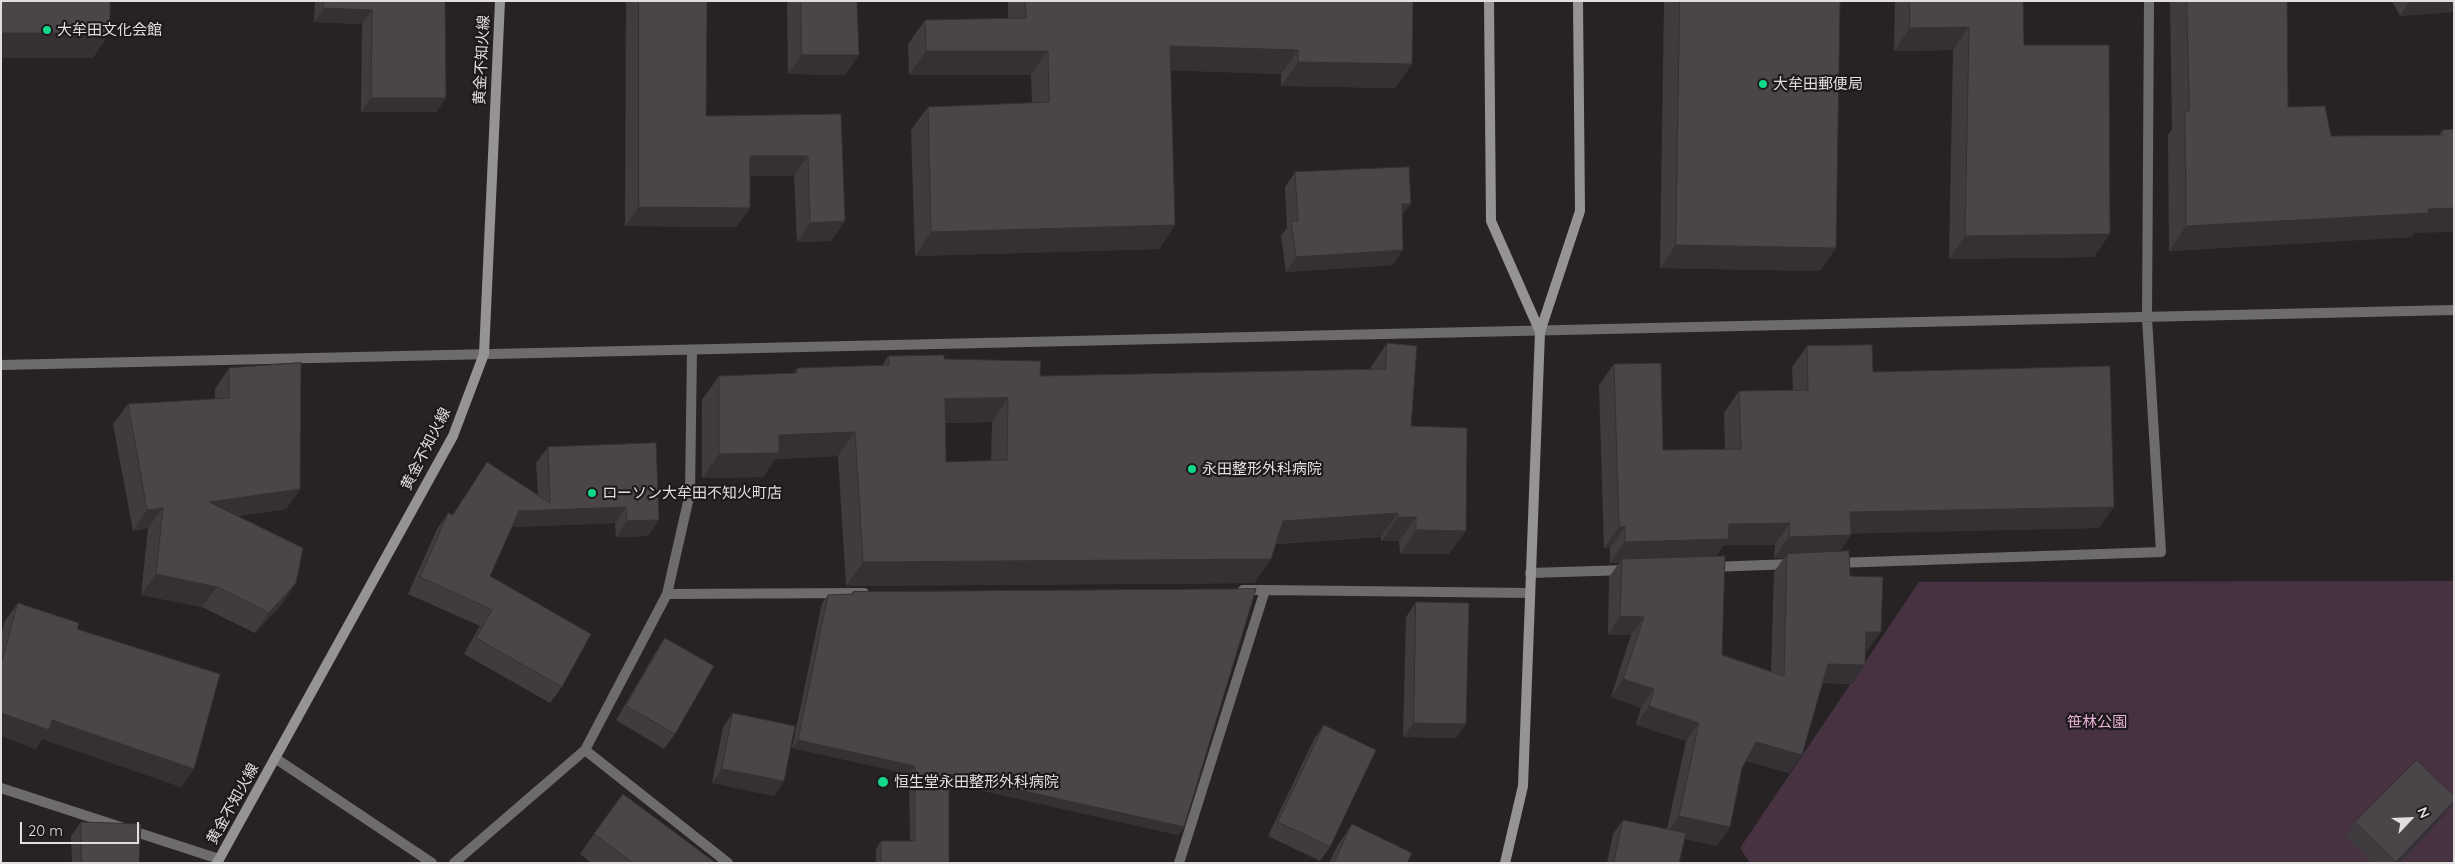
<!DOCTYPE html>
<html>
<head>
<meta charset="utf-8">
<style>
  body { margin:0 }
  #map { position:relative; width:2455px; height:864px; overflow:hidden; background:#272325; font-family:Quicksand,sans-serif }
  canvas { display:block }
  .frame { position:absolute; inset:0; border:2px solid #e1dee0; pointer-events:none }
  .north { position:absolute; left:2385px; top:794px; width:50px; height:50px; -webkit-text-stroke:4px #1d191c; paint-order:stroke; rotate:65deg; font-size:14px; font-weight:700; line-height:20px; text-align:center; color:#e1dee0 }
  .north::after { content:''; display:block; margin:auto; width:18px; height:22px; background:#e1dee0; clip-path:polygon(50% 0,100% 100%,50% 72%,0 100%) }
  .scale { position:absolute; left:20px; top:822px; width:119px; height:22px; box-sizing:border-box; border:2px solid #e1dee0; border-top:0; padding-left:6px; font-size:15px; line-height:18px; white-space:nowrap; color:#e1dee0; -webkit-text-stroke:4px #1d191c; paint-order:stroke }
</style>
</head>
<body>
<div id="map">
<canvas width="2455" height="864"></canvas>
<div class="frame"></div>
<div class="north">N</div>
<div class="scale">20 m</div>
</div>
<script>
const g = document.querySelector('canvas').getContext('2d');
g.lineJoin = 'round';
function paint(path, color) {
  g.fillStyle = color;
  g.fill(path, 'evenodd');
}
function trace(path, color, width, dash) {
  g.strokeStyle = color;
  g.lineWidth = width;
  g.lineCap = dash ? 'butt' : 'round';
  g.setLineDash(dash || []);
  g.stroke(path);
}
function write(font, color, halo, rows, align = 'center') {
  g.font = font + ' Quicksand,"Noto Sans JP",sans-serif';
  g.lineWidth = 4.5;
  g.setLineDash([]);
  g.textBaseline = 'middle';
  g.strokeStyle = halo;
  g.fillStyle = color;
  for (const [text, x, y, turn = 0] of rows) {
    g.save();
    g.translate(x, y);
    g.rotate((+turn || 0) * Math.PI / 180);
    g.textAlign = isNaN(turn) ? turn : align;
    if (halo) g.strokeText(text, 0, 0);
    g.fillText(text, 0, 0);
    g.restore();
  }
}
paint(new Path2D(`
  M 2454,581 L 2454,863 L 1750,863 L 1740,848 L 1919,582 Z`), '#473241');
trace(new Path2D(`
  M 1,365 L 2454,310
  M 1836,563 L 2161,552 L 2147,318 L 2149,1
  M 1711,567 L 1792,564
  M 1530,573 L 1627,570
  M 1243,590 L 1265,590
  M 667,594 L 864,593
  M 585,750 L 728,863
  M 275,758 L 432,863
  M 1,788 L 219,859
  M 454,863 L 585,750 L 667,594 L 690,493 L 692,350
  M 1179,863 L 1265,590 L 1530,593`), '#6d6b6c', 10);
trace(new Path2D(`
  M 1489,1 L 1491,221 L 1540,332
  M 217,863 L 453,436 L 484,354 L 500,1
  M 1505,863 L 1523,786 L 1540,332 L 1580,211 L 1578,1`), '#969395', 10);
paint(new Path2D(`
  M 315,1 L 445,1 L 446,98 L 436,112 L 361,112 L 362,24 L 314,22 Z
  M 626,1 L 707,1 L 706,116 L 841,114 L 845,221 L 831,241 L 797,242 L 794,176 L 750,176 L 750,208 L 736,227 L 625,226 Z
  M 787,1 L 857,1 L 845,75 L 788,74 Z
  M 1008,1 L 1413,1 L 1412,64 L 1395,88 L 1281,86 L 1281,74 L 1171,70 L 1175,225 L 1159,249 L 915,256 L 911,130 L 928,107 L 1032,103 L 1031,75 L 909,75 L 908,44 L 925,20 L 1008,18 Z
  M 1664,1 L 1840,1 L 1836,248 L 1820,271 L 1660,268 Z
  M 1895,1 L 2023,1 L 2024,45 L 2094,257 L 1949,259 L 1953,50 L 1894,51 Z
  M 2170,1 L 2287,1 L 2288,107 L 2331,136 L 2439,135 L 2442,130 L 2454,129 L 2414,233 L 2411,237 L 2169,251 L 2168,135 L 2172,129 Z
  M 2392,1 L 2454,1 L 2454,12 L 2400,16 Z
  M 1295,172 L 1403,215 L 1393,265 L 1286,272 L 1281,236 L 1287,228 L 1285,187 Z
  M 1387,343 L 1449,554 L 1400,554 L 1399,541 L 1381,541 L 1381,537 L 1276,544 L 1271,559 L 1254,583 L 846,586 L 838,456 L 775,459 L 763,477 L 702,478 L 702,400 L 719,376 L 794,373 L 797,368 L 882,366 L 888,356 L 944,359 L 1040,376 L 1370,369 L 1371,367 ZM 992,422 L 991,461 L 946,462 L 945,423 Z
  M 1807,346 L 1873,372 L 2099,528 L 1851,533 L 1851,535 L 1839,552 L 1850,576 L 1868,650 L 1865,650 L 1865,665 L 1852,684 L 1823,683 L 1789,773 L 1746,761 L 1742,768 L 1730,827 L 1717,846 L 1685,839 L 1679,863 L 1607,863 L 1613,834 L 1623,820 L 1667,829 L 1686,741 L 1636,725 L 1641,708 L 1611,697 L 1631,635 L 1608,635 L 1609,577 L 1619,563 L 1610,563 L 1610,548 L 1604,548 L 1599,385 L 1614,364 L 1663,450 L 1725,449 L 1724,413 L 1739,391 L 1793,390 L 1792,367 ZM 1724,545 L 1775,545 L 1774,558 L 1784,558 L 1774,572 L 1771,672 L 1722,655 L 1716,556 Z
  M 229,368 L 300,489 L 286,509 L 238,516 L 282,604 L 255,633 L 202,607 L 141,595 L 148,528 L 133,531 L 113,424 L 128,404 L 215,399 L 215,389 Z
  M 548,447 L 659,520 L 648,536 L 616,537 L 615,523 L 512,527 L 490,576 L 562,687 L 550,703 L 464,654 L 480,626 L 408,594 L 437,529 L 448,513 L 452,515 L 487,462 L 538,495 L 536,463 Z
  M 853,592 L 1184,827 L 1178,835 L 949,783 L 949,863 L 876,863 L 876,849 L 881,841 L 910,841 L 909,774 L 792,748 L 822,603 L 828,595 L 851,594 Z
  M 1416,602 L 1466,724 L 1456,738 L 1403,737 L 1406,617 Z
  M 18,603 L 77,629 L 194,769 L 181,787 L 42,739 L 36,749 L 1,736 L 1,636 L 5,621 Z
  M 665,638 L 675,734 L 664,749 L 616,720 L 655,653 Z
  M 733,713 L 784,781 L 774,796 L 712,783 L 723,727 Z
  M 1324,725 L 1330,847 L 1320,861 L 1268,836 L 1314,739 Z
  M 2446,813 L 2399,863 L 2372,863 L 2345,837 L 2355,822 Z
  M 81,822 L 139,863 L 72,863 L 71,836 Z
  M 1352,824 L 1407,863 L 1329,863 L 1338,845 Z
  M 594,834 L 716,863 L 591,863 L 580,854 Z`), '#403b3f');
paint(new Path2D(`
  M 2410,1 L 2454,1 L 2454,12 L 2400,16 Z
  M 324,8 L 372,10 L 362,24 L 314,22 Z
  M 1969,27 L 1953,50 L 1894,51 L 1910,28 Z
  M 1,33 L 110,33 L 93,58 L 1,58 Z
  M 1170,46 L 1298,50 L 1281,74 L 1153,70 Z
  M 926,51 L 1048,51 L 1031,75 L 909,75 Z
  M 802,55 L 859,55 L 845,75 L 788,74 Z
  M 1298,62 L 1412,64 L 1395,88 L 1281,86 Z
  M 371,98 L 446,98 L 436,112 L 361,112 Z
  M 750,156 L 808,156 L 794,176 L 736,176 Z
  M 1402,204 L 1411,204 L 1400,218 Z
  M 639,207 L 750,208 L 736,227 L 625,226 Z
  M 2454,208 L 2454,232 L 2414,233 L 2411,237 L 2169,251 L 2186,226 L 2428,209 Z
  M 845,221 L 831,241 L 797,242 L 810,223 Z
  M 1175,225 L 1159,249 L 915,256 L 931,232 Z
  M 2110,234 L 2094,257 L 1949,259 L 1965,236 Z
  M 1676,245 L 1836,248 L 1820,271 L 1660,268 Z
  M 1403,250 L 1393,265 L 1286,272 L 1296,257 Z
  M 1008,398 L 992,422 L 928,423 L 945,399 Z
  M 855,432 L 838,456 L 775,459 L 763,477 L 702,478 L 719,454 L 779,435 Z
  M 300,489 L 286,509 L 195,522 L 209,502 Z
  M 626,507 L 615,523 L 508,527 L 519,511 Z
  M 2114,507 L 2099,528 L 1835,534 L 1850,512 Z
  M 163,508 L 148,528 L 133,531 L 147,510 Z
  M 1398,513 L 1381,537 L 1266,544 L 1283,521 Z
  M 1398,517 L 1416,517 L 1399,541 L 1381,541 Z
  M 659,520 L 648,536 L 616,537 L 627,521 Z
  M 1790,523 L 1775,545 L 1724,545 L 1713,560 L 1622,559 L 1619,563 L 1610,563 L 1625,542 L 1729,524 Z
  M 1619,527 L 1625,527 L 1610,548 L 1604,548 Z
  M 1416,530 L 1466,531 L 1449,554 L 1400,554 Z
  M 1851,535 L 1836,556 L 1787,554 L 1784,558 L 1774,558 L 1789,537 Z
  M 1271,559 L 1254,583 L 846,586 L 863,562 Z
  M 156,574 L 217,587 L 202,607 L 141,595 Z
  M 296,583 L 282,604 L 255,633 L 269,613 Z
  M 1620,616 L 1644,617 L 1631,635 L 1608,635 Z
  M 1866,632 L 1881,632 L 1868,650 L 1853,650 Z
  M 1828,664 L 1865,665 L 1852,684 L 1815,682 Z
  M 1623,679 L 1654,689 L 1641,708 L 1611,697 Z
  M 1649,706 L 1699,723 L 1686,741 L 1636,725 Z
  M 1,713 L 52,720 L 194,769 L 181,787 L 42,739 L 36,749 L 1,736 Z
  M 1414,723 L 1466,724 L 1456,738 L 1403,737 Z
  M 798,740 L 915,766 L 909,774 L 792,748 Z
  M 1756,742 L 1802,755 L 1789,773 L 1743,760 Z
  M 722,769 L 784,781 L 774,796 L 712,783 Z
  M 949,774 L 1184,827 L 1178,835 L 943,782 Z
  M 2454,801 L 2446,813 L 2399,863 L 2396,863 Z
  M 1679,816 L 1730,827 L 1717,846 L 1666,834 Z`), '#343033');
const building = new Path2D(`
  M 1,1 L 110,1 L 110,33 L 1,33 Z
  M 324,1 L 445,1 L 446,98 L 371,98 L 372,10 L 324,8 Z
  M 639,1 L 707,1 L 706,116 L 841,114 L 845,221 L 810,223 L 808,156 L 750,156 L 750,208 L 639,207 Z
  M 801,1 L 857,1 L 859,55 L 802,55 Z
  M 1025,1 L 1413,1 L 1412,64 L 1298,62 L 1298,50 L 1170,46 L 1175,225 L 931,232 L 928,107 L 1049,102 L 1048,51 L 926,51 L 925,20 L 1026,18 Z
  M 1680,1 L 1840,1 L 1836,248 L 1676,245 Z
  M 1910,1 L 2023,1 L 2024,45 L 2109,45 L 2110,234 L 1965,236 L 1969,27 L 1910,28 Z
  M 2187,1 L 2287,1 L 2288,107 L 2325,106 L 2331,136 L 2442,135 L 2442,130 L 2454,129 L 2454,208 L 2428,209 L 2429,213 L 2186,226 L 2185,111 L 2189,111 Z
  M 1409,167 L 1411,204 L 1402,204 L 1403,250 L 1296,257 L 1291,221 L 1298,221 L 1295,172 Z
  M 1387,343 L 1417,346 L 1411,426 L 1467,428 L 1466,531 L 1416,530 L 1416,517 L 1398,517 L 1398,513 L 1283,521 L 1271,559 L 863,562 L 855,432 L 779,435 L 779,453 L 719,454 L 719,376 L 797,373 L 797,368 L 889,365 L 888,356 L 944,355 L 944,359 L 1041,361 L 1040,376 L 1385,369 ZM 1008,398 L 1007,460 L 946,462 L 945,399 Z
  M 1872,345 L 1873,372 L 2110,366 L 2114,507 L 1850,512 L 1851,535 L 1789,537 L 1790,523 L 1729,524 L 1728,539 L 1625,542 L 1625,527 L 1619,527 L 1614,364 L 1661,363 L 1663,450 L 1741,449 L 1739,391 L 1808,390 L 1807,346 Z
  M 301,363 L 300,489 L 209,502 L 303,548 L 296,583 L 269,613 L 217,587 L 156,574 L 163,508 L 147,510 L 128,404 L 229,398 L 229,368 Z
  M 656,443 L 659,520 L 627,521 L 626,507 L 519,511 L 490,576 L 591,634 L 562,687 L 476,638 L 492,610 L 420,577 L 448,513 L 453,515 L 487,462 L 550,503 L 548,447 Z
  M 1849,551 L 1850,576 L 1883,577 L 1881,632 L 1866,632 L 1865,665 L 1828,664 L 1802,755 L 1756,742 L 1742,768 L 1730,827 L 1679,816 L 1699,723 L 1649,706 L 1654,689 L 1623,679 L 1644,617 L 1620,616 L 1622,559 L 1725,556 L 1722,655 L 1784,676 L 1787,554 Z
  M 1256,589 L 1184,827 L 949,774 L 949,863 L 881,863 L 881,841 L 915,841 L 915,766 L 798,740 L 828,595 L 853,594 L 853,592 Z
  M 1416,602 L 1469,603 L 1466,724 L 1414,723 Z
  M 18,603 L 79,623 L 77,629 L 220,674 L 194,769 L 52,720 L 49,730 L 1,713 L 1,665 Z
  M 665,638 L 714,666 L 675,734 L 626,706 Z
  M 733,713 L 795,726 L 784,781 L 722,769 Z
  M 1324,725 L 1376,750 L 1330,847 L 1278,822 Z
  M 2417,760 L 2454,796 L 2454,801 L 2396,862 L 2355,822 Z
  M 623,794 L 716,863 L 633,863 L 594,834 Z
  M 1623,820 L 1686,833 L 1679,863 L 1614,863 Z
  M 81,822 L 141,824 L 139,863 L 82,863 Z
  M 1352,824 L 1412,853 L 1407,863 L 1334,863 Z`);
paint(building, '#4a4549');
trace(building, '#343033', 1);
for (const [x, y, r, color] of [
  [47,30,5,"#12d98a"],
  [1763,84,5,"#12d98a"],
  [1192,469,5,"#12d98a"],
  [592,493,5,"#12d98a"],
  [883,782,6,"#12d98a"]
]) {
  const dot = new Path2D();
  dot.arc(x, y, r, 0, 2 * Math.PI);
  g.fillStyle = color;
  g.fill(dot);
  trace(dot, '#1d191c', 2);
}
write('15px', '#e1dee0', '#1d191c', [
  ["大牟田文化会館",57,30],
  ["大牟田郵便局",1773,84],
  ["永田整形外科病院",1202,469],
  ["ローソン大牟田不知火町店",602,493],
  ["恒生堂永田整形外科病院",894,782]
], 'left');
write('15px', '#e1dee0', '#1d191c', [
  ["黄金不知火線",482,60,-87],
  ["黄金不知火線",426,449,-63],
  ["黄金不知火線",233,804,-61]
]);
write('15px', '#e8b2d7', '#1d191c', [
  ["笹林公園",2097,722]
]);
</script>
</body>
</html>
